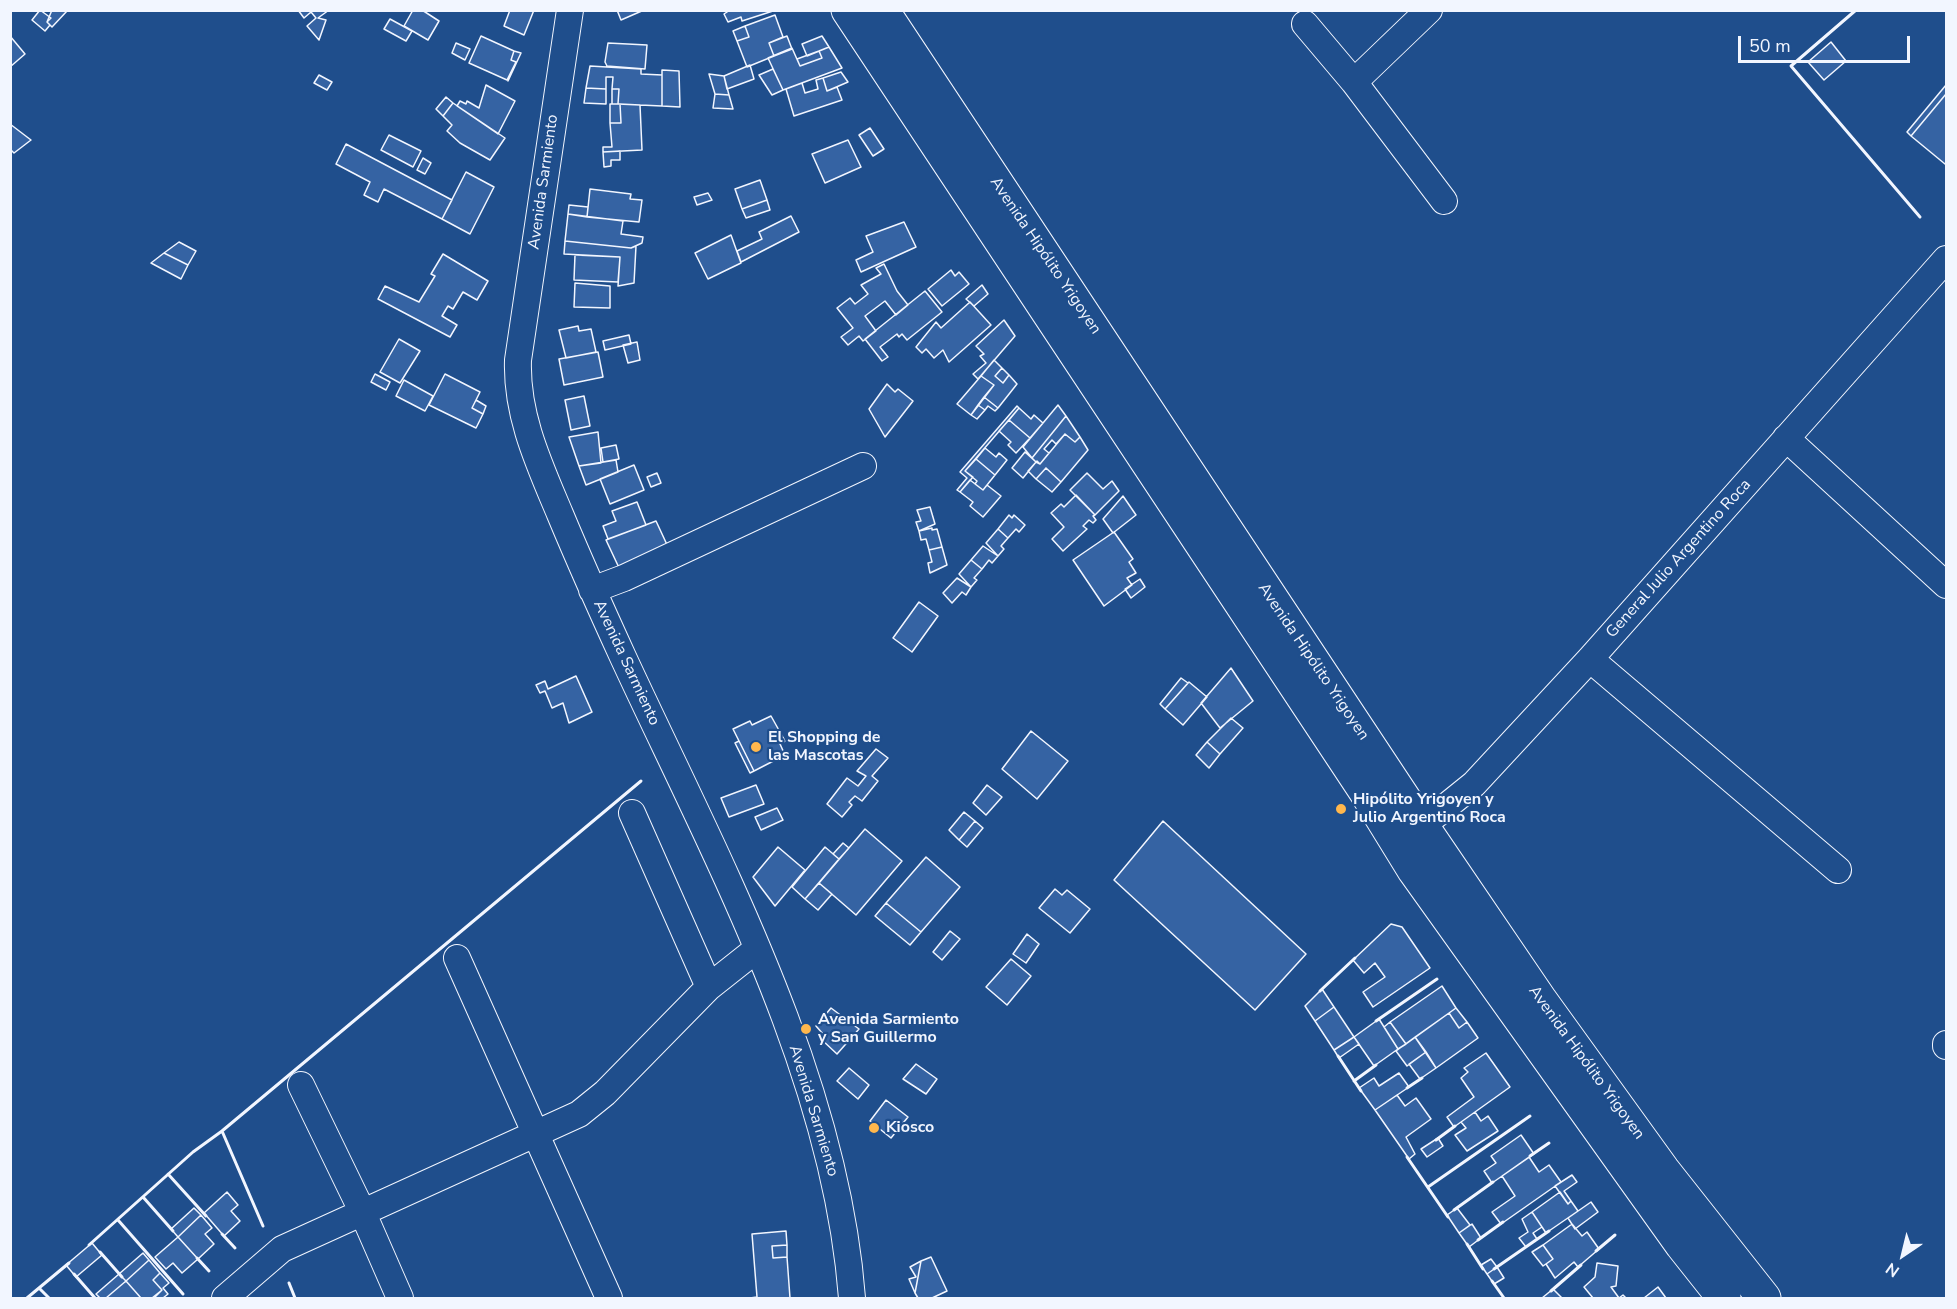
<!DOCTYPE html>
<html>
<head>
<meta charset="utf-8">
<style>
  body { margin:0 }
  #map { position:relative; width:1957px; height:1309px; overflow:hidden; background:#1f4e8c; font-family:"Nunito Sans",sans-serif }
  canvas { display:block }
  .frame { position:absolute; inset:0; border:12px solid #f2f6ff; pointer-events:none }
  .north { position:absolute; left:1873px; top:1225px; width:60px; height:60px; -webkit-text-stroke:4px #1f4e8c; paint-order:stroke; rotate:215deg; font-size:16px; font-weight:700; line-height:24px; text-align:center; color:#f2f6ff }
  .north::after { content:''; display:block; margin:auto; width:21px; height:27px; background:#f2f6ff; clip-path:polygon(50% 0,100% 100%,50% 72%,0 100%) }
  .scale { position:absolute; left:1738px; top:36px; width:172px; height:27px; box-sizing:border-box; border:3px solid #f2f6ff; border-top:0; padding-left:8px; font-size:18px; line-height:21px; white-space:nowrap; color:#f2f6ff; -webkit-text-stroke:4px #1f4e8c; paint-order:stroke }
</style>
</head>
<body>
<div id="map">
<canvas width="1957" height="1309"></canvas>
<div class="frame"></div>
<div class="north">N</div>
<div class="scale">50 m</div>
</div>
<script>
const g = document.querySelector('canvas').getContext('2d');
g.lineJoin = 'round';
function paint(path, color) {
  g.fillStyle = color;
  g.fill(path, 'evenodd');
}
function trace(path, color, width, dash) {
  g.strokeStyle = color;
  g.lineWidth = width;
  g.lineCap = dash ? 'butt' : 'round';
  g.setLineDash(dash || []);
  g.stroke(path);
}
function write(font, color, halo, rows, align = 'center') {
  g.font = font + ' "Nunito Sans",sans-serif';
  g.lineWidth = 4.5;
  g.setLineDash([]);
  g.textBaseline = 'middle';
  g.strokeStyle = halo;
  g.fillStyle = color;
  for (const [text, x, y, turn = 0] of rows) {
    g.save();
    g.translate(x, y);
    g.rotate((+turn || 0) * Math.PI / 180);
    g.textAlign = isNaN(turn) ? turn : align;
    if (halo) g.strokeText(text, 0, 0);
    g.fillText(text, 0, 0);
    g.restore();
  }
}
const building = new Path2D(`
  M 40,10 L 51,18 L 47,22 L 50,25 L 45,31 L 32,20 Z
  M 52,10 L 67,11 L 52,27 L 47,22 Z
  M 298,10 L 329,10 L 318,18 L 326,20 L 319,40 L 307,26 L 316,18 L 311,12 L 304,18 Z
  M 413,10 L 422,10 L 439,21 L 428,40 L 404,26 Z
  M 510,10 L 534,10 L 524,35 L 504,26 Z
  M 617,10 L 644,10 L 621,20 Z
  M 776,10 L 742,21 L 741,17 L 728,22 L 724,14 L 730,10 Z
  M 775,15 L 783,37 L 769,43 L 774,56 L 747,67 L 737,41 L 749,37 L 745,26 Z
  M 390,19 L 412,31 L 406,41 L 384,29 Z
  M 745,26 L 749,37 L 737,41 L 733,31 Z
  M 10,36 L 25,54 L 10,67 Z
  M 481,36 L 514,51 L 511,60 L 516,62 L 507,80 L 469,63 Z
  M 787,36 L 792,49 L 774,56 L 769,43 Z
  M 822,36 L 829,47 L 807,56 L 802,44 Z
  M 1831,42 L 1846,61 L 1824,80 L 1808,62 Z
  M 456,43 L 470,49 L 465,60 L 452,53 Z
  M 608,43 L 647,45 L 645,69 L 607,66 L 605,62 Z
  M 829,47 L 842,68 L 783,90 L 768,58 L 792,48 L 800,66 L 822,58 L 819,51 Z
  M 514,51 L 521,53 L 508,81 L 516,62 L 511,60 Z
  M 819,51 L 822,58 L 800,66 L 797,59 Z
  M 750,65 L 754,79 L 727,89 L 724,76 Z
  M 590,66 L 641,69 L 641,74 L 662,75 L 662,106 L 618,104 L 619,89 L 612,89 L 613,77 L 606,77 L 606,89 L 586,88 Z
  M 773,69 L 783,90 L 772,95 L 759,75 Z
  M 662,70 L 679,71 L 680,107 L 662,106 Z
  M 841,72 L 848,82 L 827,91 L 823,78 Z
  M 709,74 L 724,76 L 729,95 L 715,94 Z
  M 319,75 L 332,82 L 327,90 L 314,83 Z
  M 823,78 L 827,91 L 837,87 L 842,100 L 794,116 L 786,89 L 802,83 L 805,93 L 818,89 L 816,80 Z
  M 486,85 L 515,101 L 498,134 L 457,106 L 460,101 L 466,104 L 467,101 L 479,108 Z
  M 1946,85 L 1946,94 L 1911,136 L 1907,132 Z
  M 586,88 L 606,89 L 606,104 L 584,103 Z
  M 612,89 L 619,89 L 618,104 L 612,104 Z
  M 715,94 L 729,95 L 733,109 L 713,108 Z
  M 1946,94 L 1946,163 L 1945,164 L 1911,136 Z
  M 446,97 L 453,103 L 443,116 L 436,109 Z
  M 453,103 L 505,138 L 490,160 L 460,143 L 447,131 L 452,125 L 443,116 Z
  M 610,104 L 620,104 L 621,123 L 610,123 Z
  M 620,104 L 640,105 L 642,150 L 603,152 L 603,147 L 612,147 L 610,123 L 621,123 Z
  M 10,124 L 31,140 L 14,153 L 10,149 Z
  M 870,128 L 884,149 L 873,156 L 859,135 Z
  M 389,135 L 421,151 L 413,167 L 381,150 Z
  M 848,140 L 861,167 L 825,183 L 812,154 Z
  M 346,144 L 452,200 L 442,219 L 384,189 L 378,202 L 364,195 L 370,182 L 336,164 Z
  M 620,151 L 620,160 L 611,160 L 611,166 L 604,167 L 603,152 Z
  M 423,158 L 431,163 L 425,174 L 417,170 Z
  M 466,172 L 494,187 L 470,234 L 442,219 Z
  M 760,180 L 767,200 L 742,209 L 735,189 Z
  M 590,189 L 631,194 L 630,199 L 642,200 L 639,222 L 587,217 Z
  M 708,193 L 712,200 L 697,205 L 694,197 Z
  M 767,200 L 770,210 L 746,218 L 742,209 Z
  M 569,205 L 588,207 L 587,217 L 568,214 Z
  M 568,214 L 623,221 L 621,234 L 643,237 L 642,243 L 631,248 L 565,241 Z
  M 791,216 L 799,232 L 741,262 L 737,251 L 762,239 L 759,232 Z
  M 904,222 L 916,247 L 861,272 L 856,260 L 873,252 L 866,236 Z
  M 731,235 L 741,263 L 708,279 L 695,253 Z
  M 565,241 L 631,248 L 636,246 L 634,283 L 618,286 L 620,257 L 564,254 Z
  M 179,242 L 196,251 L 188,265 L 164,253 Z
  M 164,253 L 188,265 L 181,279 L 151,263 Z
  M 443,254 L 488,281 L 477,300 L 463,292 L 453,309 L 448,306 L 442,316 L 457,325 L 450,337 L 378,299 L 385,286 L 419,302 L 435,276 L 431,274 Z
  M 575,255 L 620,257 L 618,282 L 574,280 Z
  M 884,264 L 897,291 L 908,305 L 896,315 L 885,301 L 865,316 L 876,331 L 863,341 L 859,336 L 848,345 L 841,337 L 853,328 L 837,308 L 850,298 L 855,304 L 868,294 L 861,285 L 881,274 L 876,268 Z
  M 951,270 L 955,276 L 959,272 L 969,284 L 942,306 L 928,289 Z
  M 575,283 L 610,286 L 610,308 L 574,307 Z
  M 982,285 L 988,294 L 974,306 L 966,299 Z
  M 925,291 L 942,312 L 907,340 L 902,334 L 899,337 L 897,334 L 880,347 L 888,357 L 882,361 L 865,339 Z
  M 970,302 L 991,325 L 949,362 L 943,350 L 934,358 L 926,349 L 922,353 L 916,347 L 936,322 L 941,328 Z
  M 1004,320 L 1015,336 L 978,379 L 973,374 L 986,363 L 980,356 L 984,354 L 976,346 Z
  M 578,326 L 579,331 L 591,329 L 596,352 L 566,358 L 559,330 Z
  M 629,335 L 631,344 L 605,350 L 603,341 Z
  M 399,339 L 420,351 L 400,383 L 380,372 Z
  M 637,342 L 640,360 L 628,363 L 623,345 Z
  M 598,352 L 603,377 L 564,385 L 559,359 Z
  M 994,360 L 1002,368 L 995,376 L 1003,383 L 1009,375 L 1017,384 L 998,408 L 984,397 L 994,385 L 981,376 Z
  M 1002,368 L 1009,375 L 1003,383 L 995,376 Z
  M 375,374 L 390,382 L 386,390 L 371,382 Z
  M 445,374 L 480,392 L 472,408 L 483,414 L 476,428 L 429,405 Z
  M 981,376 L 994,385 L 971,415 L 957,404 Z
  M 404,380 L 433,396 L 425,411 L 396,396 Z
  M 887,384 L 895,392 L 898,389 L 913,401 L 885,437 L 869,409 Z
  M 584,396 L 590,426 L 571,430 L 565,400 Z
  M 984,397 L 998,408 L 995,411 L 988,406 L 985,410 L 978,405 Z
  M 476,400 L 486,406 L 483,414 L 472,408 Z
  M 978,405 L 985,410 L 977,419 L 971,415 Z
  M 1058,405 L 1066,416 L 1032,458 L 1023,447 Z
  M 1017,406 L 1019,408 L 965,471 L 973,477 L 960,492 L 957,490 L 967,478 L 960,472 Z
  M 1019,408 L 1031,419 L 1034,415 L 1043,423 L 1030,438 L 1009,420 Z
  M 1066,416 L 1080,437 L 1075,442 L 1065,434 L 1056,444 L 1052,440 L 1044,449 L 1049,453 L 1040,464 L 1036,462 L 1032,458 Z
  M 1009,420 L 1030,438 L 1016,453 L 1008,445 L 1011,442 L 999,431 Z
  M 598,432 L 601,463 L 579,466 L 569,437 Z
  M 1065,434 L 1075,442 L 1080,437 L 1088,450 L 1061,482 L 1046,468 L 1036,479 L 1028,471 L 1037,461 L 1040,464 Z
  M 616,445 L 619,459 L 603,462 L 601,448 Z
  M 985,448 L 996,457 L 999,453 L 1007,460 L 995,475 L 976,459 Z
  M 1025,452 L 1036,462 L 1023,478 L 1012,468 Z
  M 976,459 L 995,475 L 983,490 L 975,484 L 977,481 L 965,471 Z
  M 616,460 L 618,472 L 586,485 L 579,466 Z
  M 634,465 L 644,490 L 610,504 L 600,479 Z
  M 1046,468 L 1061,482 L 1052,492 L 1036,479 Z
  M 657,473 L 661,483 L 651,487 L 647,477 Z
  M 1087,473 L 1103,489 L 1112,481 L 1119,491 L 1095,515 L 1070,490 Z
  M 970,480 L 983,490 L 987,485 L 1001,496 L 983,517 L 970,506 L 973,502 L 960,492 Z
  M 1076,495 L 1095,515 L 1093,516 L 1096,520 L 1093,523 L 1089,520 L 1083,526 L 1087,529 L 1063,551 L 1052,539 L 1064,527 L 1051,513 L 1061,504 L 1064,507 Z
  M 1123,496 L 1136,515 L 1113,533 L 1103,519 Z
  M 637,502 L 646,525 L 608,539 L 603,526 L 616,521 L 612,511 Z
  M 930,507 L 935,524 L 919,531 L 916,522 L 921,521 L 917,510 Z
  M 1009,515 L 1012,518 L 1014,515 L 1025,525 L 1019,532 L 1016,529 L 1008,538 L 998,529 Z
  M 656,521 L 669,549 L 621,572 L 606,540 Z
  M 932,528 L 932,530 L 937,529 L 942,547 L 929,550 L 926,539 L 921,540 L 919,531 Z
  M 998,529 L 1008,538 L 1001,546 L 1004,549 L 998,556 L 986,543 Z
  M 1114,532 L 1133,559 L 1129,562 L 1136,573 L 1127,578 L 1132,585 L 1104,606 L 1073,560 Z
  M 983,546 L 998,556 L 992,563 L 989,560 L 982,569 L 971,560 Z
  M 942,547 L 947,565 L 930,573 L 928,563 L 932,562 L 929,550 Z
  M 971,560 L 982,569 L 974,578 L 977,580 L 971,587 L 959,574 Z
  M 957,578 L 971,587 L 966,595 L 962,592 L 952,603 L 943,593 Z
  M 1140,579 L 1145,587 L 1131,598 L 1125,589 Z
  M 919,602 L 938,616 L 912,652 L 893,638 Z
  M 1231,668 L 1253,701 L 1220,728 L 1201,703 Z
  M 576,676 L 592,712 L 569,723 L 563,703 L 552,708 L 545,691 L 540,693 L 536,685 L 545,681 L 548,689 Z
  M 1181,678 L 1188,683 L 1165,709 L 1160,704 Z
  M 1189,682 L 1207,697 L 1183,725 L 1165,709 Z
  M 771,716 L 785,741 L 780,744 L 785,755 L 754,771 L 733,729 L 750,721 L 752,725 Z
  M 1231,718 L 1243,728 L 1220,754 L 1207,742 Z
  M 1031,731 L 1068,761 L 1037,799 L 1002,769 Z
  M 739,741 L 754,771 L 750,773 L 735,743 Z
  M 1207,742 L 1220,754 L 1209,768 L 1196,755 Z
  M 876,749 L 888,758 L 872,776 L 878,781 L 862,801 L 855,796 L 849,802 L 852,805 L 842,817 L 827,804 L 847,778 L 858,786 L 866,776 L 857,771 Z
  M 756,785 L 764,804 L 729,817 L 721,798 Z
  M 987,785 L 1002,797 L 986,815 L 973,803 Z
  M 777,808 L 783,820 L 761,830 L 755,817 Z
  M 964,812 L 975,821 L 959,840 L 949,830 Z
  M 975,821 L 983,828 L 967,847 L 959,840 Z
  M 1163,821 L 1306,954 L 1255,1010 L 1114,880 Z
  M 865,829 L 902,861 L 856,915 L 819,883 Z
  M 843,843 L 849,848 L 839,859 L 833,854 Z
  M 778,847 L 805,870 L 775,906 L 753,877 Z
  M 825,847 L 839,859 L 805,899 L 792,887 Z
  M 926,857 L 960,887 L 921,932 L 886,903 Z
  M 819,883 L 832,894 L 818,910 L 805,899 Z
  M 1055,889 L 1062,895 L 1067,890 L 1090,909 L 1070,933 L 1039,908 Z
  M 886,903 L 921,932 L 910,945 L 875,916 Z
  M 1391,924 L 1402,927 L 1430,968 L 1373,1007 L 1363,992 L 1385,977 L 1375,963 L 1364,973 L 1353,960 Z
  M 950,931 L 960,939 L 942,960 L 933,952 Z
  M 1027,934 L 1039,944 L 1026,963 L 1013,954 Z
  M 1011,959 L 1031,976 L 1007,1005 L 986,987 Z
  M 1442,986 L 1456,1008 L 1406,1044 L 1390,1022 Z
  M 1322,989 L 1334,1007 L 1315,1021 L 1305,1006 Z
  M 1334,1007 L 1354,1037 L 1334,1050 L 1315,1021 Z
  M 831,1008 L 859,1029 L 837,1054 L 821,1039 L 823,1034 L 816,1026 Z
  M 1456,1008 L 1467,1022 L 1459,1028 L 1449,1013 Z
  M 1449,1013 L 1459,1028 L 1467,1022 L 1478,1038 L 1436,1068 L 1415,1037 Z
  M 1379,1019 L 1398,1049 L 1374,1066 L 1354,1037 Z
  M 1390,1022 L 1406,1044 L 1398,1049 L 1384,1027 Z
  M 1354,1037 L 1359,1044 L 1339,1058 L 1334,1050 Z
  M 1415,1037 L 1426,1052 L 1407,1066 L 1396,1051 Z
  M 1426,1052 L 1436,1068 L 1420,1079 L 1409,1064 Z
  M 1486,1053 L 1510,1087 L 1454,1127 L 1447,1117 L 1474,1097 L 1461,1078 L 1468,1072 L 1464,1068 Z
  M 916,1064 L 937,1079 L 926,1094 L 903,1079 Z
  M 849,1068 L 869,1085 L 858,1099 L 837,1081 Z
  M 1399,1073 L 1409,1087 L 1375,1110 L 1359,1088 L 1374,1078 L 1379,1086 Z
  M 1397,1095 L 1405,1106 L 1416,1098 L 1431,1119 L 1406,1137 L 1415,1154 L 1409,1159 L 1375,1110 Z
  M 886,1100 L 908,1117 L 891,1138 L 870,1121 Z
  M 1475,1112 L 1481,1121 L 1488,1116 L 1498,1131 L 1467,1151 L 1455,1135 L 1466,1128 L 1461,1122 Z
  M 1521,1135 L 1534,1154 L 1492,1183 L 1484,1171 L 1496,1163 L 1491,1156 Z
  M 1438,1138 L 1443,1146 L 1427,1157 L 1421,1149 Z
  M 1529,1157 L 1539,1172 L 1549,1165 L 1561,1182 L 1501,1224 L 1492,1212 L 1515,1196 L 1502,1176 Z
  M 1572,1175 L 1577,1182 L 1564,1191 L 1571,1201 L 1568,1204 L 1555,1186 Z
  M 227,1192 L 238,1205 L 231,1211 L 240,1221 L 224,1236 L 204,1213 Z
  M 1560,1192 L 1568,1204 L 1571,1201 L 1578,1211 L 1546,1233 L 1532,1212 Z
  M 1591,1202 L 1598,1212 L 1575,1229 L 1568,1218 Z
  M 194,1208 L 201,1215 L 178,1237 L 171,1229 Z
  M 1457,1208 L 1470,1225 L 1459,1233 L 1447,1215 Z
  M 1532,1212 L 1542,1227 L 1533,1233 L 1537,1239 L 1526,1247 L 1519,1238 L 1528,1232 L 1522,1219 Z
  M 201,1215 L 212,1228 L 205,1234 L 214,1244 L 198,1259 L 178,1237 Z
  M 1472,1224 L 1481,1238 L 1469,1247 L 1459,1233 Z
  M 1572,1224 L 1582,1236 L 1587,1232 L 1599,1249 L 1578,1267 L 1574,1262 L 1555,1278 L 1546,1264 L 1553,1259 L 1543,1245 Z
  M 786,1231 L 787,1245 L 772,1246 L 773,1258 L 787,1257 L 790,1298 L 750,1298 L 757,1297 L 752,1234 Z
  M 178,1237 L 198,1259 L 182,1273 L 173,1263 L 166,1269 L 155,1257 Z
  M 92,1243 L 102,1255 L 76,1277 L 66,1265 Z
  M 787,1245 L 787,1257 L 773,1258 L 772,1246 Z
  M 1543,1245 L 1553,1259 L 1543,1266 L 1532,1252 Z
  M 143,1253 L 149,1260 L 126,1281 L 119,1274 Z
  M 931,1257 L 947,1291 L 932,1298 L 918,1298 L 915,1293 L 921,1261 Z
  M 1491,1259 L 1497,1267 L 1487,1274 L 1481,1265 Z
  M 149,1260 L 160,1273 L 153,1280 L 162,1290 L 152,1298 L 141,1298 L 126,1281 Z
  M 921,1261 L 915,1293 L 909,1279 L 916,1277 L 910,1267 Z
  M 1597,1263 L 1618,1266 L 1616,1286 L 1611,1287 L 1619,1298 L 1623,1295 L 1626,1298 L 1593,1298 L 1584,1287 L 1595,1277 Z
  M 1497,1267 L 1504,1278 L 1494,1284 L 1487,1274 Z
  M 160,1273 L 169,1283 L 163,1288 L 168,1294 L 163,1298 L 154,1298 L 162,1290 L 153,1280 Z
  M 119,1274 L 126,1281 L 106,1298 L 100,1298 L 96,1294 Z
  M 126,1281 L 141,1298 L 106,1298 Z
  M 1658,1287 L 1666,1298 L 1644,1298 Z
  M 1553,1289 L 1562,1298 L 1542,1298 Z`);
paint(building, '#3563a3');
trace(building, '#f2f6ff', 1.5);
const minor = new Path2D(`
  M 570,10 L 518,360 C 516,415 539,464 560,514 C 580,562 601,609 623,657 C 716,858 835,1074 852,1298
  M 1305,24 L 1354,82 L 1444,201
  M 1354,82 L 1429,10
  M 1786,438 L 1946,585
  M 592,590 L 624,578 L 863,466
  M 1590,659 L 1838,870
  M 632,813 L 709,987
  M 1406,835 L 1422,826 L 1474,784 L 1590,659 L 1946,259
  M 457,958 L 609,1298
  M 1946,1044 L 1946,1046
  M 301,1085 L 362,1211 L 400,1298
  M 225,1298 L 282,1249 L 579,1114 L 605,1093 L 709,987 L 757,949`);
const major = new Path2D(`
  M 848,10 L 1366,792 L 1414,870 L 1682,1245 L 1724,1298
  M 882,10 L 1422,826 L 1541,1001 L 1663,1170 L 1764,1298`);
trace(minor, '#f2f6ff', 28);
trace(major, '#f2f6ff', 35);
trace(minor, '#1f4e8c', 26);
trace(major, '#1f4e8c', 33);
trace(new Path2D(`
  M 1856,10 L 1791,66 L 1920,217
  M 1320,991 L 1355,958
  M 1376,1021 L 1437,979
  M 1338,1056 L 1361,1091
  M 1354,1081 L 1376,1065
  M 1407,1088 L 1422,1078
  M 222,1131 L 641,781
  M 1436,1140 L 1455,1126
  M 1530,1156 L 1549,1143
  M 1407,1157 L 1448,1217
  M 168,1174 L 206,1216
  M 1428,1187 L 1530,1116
  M 143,1197 L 173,1231
  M 1454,1210 L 1493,1182
  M 118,1220 L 183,1294
  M 222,1234 L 235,1248
  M 1478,1240 L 1503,1222
  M 1467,1244 L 1483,1269
  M 89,1245 L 193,1152 L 222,1131 L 263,1226
  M 1596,1251 L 1615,1235
  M 100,1252 L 122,1277
  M 197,1258 L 209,1271
  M 1494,1269 L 1549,1231
  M 74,1274 L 95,1298
  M 1492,1281 L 1504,1298
  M 289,1283 L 295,1298
  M 39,1288 L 49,1298
  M 1551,1291 L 1581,1265
  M 27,1298 L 69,1263`), '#f2f6ff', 3);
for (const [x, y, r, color] of [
  [756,747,6,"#ffb74d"],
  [1341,809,6,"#ffb74d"],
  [806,1029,6,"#ffb74d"],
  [874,1128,6,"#ffb74d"]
]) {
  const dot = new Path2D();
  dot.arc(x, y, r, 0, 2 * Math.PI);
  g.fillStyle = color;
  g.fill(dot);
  trace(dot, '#1f4e8c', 2);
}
write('16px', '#f2f6ff', '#1f4e8c', [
  ["Avenida Sarmiento",544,182,-82],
  ["Avenida Hipólito Yrigoyen",1045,256,56],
  ["General Julio Argentino Roca",1679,559,-48],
  ["Avenida Hipólito Yrigoyen",1313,662,56],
  ["Avenida Sarmiento",626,663,65],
  ["Avenida Hipólito Yrigoyen",1586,1063,54],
  ["Avenida Sarmiento",813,1111,73]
]);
write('bold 16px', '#f2f6ff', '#1f4e8c', [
  ["El Shopping de",768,738],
  ["las Mascotas",768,756],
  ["Hipólito Yrigoyen y",1353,800],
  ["Julio Argentino Roca",1353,818],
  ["Avenida Sarmiento",818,1020],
  ["y San Guillermo",818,1038],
  ["Kiosco",886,1128]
], 'left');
</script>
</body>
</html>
